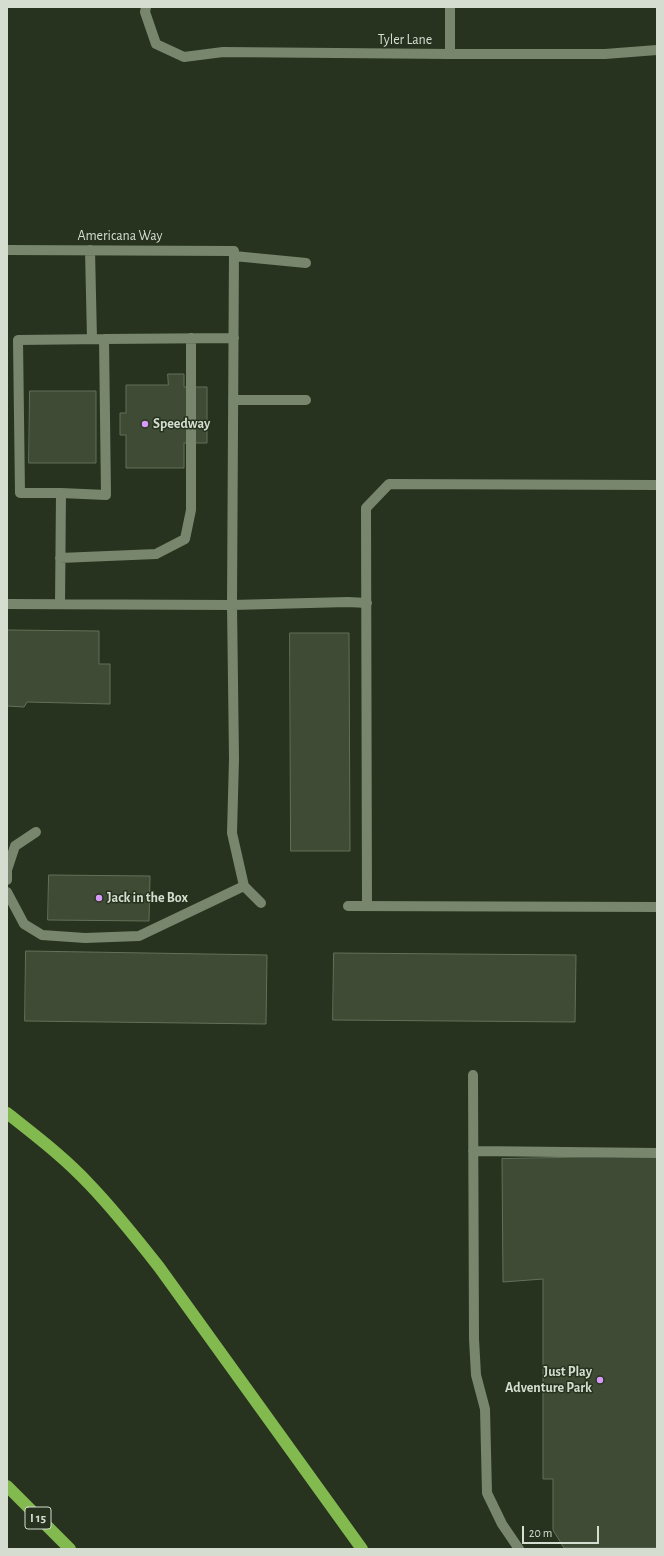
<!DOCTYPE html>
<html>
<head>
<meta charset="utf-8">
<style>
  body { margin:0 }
  #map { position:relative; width:664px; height:1556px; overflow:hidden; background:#27331e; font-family:"Alegreya Sans",sans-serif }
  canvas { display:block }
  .frame { position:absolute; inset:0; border:8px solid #d5ddd0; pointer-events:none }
  .scale { position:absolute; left:522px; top:1526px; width:77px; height:18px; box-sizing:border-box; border:2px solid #d5ddd0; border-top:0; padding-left:5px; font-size:12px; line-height:14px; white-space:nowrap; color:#d5ddd0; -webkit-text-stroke:3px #27331e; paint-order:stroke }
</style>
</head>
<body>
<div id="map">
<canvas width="664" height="1556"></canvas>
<div class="frame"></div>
<div class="scale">20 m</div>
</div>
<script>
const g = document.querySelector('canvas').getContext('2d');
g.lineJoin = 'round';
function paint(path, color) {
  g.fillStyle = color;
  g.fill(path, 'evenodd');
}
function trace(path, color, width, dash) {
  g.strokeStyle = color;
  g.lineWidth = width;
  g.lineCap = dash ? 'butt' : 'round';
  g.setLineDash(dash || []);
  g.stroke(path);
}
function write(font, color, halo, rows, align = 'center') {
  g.font = font + ' "Alegreya Sans",sans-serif';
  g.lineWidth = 3;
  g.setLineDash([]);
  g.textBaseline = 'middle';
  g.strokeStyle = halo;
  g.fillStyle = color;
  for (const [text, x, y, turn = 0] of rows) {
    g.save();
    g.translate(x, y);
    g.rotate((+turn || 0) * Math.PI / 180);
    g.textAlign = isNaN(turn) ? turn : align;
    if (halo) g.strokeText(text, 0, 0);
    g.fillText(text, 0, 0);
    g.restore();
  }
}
const building = new Path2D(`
  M 168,374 L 184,374 L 184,387 L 207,387 L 207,443 L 184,443 L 184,468 L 126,468 L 126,435 L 120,435 L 120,413 L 126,413 L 126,385 L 168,385 Z
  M 30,391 L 96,391 L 96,463 L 29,463 Z
  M 7,630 L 99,631 L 99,664 L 110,664 L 110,704 L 27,702 L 24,707 L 7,706 Z
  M 290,633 L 349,633 L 350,851 L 291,851 Z
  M 49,875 L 150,876 L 149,921 L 48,920 Z
  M 26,951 L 267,955 L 266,1024 L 25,1021 Z
  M 334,953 L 576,955 L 575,1022 L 333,1020 Z
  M 657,1156 L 657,1548 L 564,1548 L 553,1530 L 553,1479 L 543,1479 L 543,1279 L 503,1282 L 502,1159 Z`);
paint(building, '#3f4b35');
trace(building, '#637159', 1);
trace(new Path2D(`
  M 7,250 L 234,251 L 232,605 L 7,604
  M 90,250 L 92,339
  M 234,256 L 306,263
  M 233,400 L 306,400
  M 61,493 L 20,493 L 18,340 L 104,339
  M 60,558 L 156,554 L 185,539 L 191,510 L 191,338
  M 60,604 L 61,493 L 106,495 L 104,339 L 234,338
  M 7,880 L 7,870 L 15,846 L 36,832
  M 7,892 L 24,924 L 42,935 L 85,938 L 139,936 L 244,886
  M 261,903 L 244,886 L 232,833 L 234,759 L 232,605 L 348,602 L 367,603
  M 348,906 L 657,907
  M 367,906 L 366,508 L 389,484 L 657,485
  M 473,1075 L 474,1339 L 476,1375 L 485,1409 L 487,1493 L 502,1524 L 519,1549
  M 473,1151 L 657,1153`), '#78866e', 10);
trace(new Path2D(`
  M 146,7 L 145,12 L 156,44 L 184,57 L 223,52 L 450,54 L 605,54 L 657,50
  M 450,54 L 450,7`), '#78866e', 10);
trace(new Path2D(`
  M 7,1113 C 36,1136 65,1158 90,1185 C 115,1211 137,1239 159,1267 L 362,1549
  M 7,1486 L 70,1549`), '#83ba50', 12);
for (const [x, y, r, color] of [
  [145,424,4,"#d69bfa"],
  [99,898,4,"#d69bfa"],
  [600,1380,4,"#d69bfa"]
]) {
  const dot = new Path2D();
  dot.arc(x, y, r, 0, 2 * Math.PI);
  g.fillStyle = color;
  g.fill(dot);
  trace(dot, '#27331e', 1.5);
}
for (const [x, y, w] of [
  [38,1518,26]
]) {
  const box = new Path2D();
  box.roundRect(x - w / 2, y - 11, w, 22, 3);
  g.fillStyle = '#27331e';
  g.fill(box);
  trace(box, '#d5ddd0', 1);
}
write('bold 13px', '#d5ddd0', null, [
  ["I 15",38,1518]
]);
write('14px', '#d5ddd0', '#27331e', [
  ["Tyler Lane",405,40],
  ["Americana Way",120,236]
]);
write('bold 14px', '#d5ddd0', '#27331e', [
  ["Speedway",153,424],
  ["Jack in the Box",107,898],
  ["Just Play",592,1372,"right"],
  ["Adventure Park",592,1388,"right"]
], 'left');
</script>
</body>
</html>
